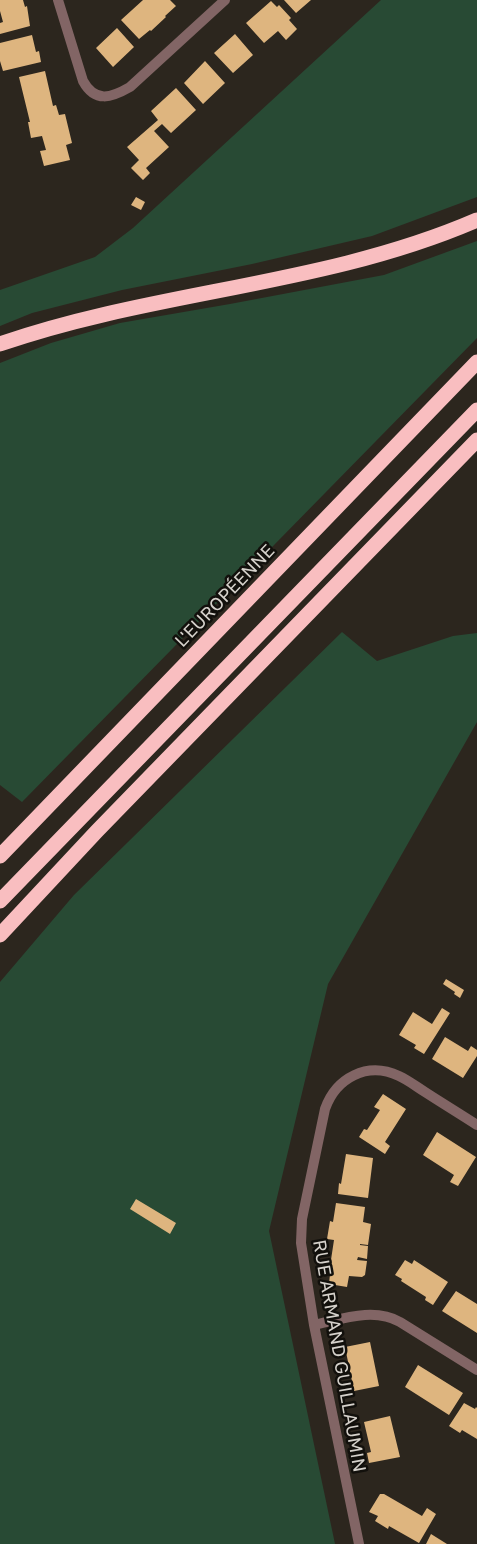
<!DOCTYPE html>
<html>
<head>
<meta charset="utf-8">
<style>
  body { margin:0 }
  canvas { display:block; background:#2c261e }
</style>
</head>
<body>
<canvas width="477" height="1544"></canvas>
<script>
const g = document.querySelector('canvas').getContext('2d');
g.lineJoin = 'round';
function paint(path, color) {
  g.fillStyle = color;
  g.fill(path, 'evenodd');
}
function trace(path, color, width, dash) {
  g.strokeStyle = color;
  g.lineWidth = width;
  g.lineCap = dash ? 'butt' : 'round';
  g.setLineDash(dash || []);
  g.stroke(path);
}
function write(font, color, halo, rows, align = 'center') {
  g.font = font + ' "Golos Text",sans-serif';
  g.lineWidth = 5;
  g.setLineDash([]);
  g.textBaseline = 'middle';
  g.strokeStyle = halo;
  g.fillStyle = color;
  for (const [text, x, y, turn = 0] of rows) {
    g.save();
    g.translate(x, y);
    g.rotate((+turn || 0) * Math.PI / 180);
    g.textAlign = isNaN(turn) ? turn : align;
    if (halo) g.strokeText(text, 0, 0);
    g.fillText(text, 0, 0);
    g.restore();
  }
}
paint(new Path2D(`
  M 381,0 L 477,0 L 477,197 L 372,236 L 252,264 L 122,290 L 32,313 L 0,326 L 0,290 L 95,257 L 133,228 Z
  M 477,241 L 477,338 L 22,802 L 0,785 L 0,363 L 51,343 L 120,323 L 230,304 L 384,275 Z
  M 342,632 L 377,661 L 453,636 L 477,633 L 477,722 L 328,984 L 269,1231 L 335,1544 L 0,1544 L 0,982 L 74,895 Z`), '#284a34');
paint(new Path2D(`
  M 0,0 L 23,0 L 25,7 L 27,6 L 30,26 L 0,34 L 0,23 L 3,22 L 0,11 Z
  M 143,0 L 170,0 L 176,6 L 165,16 L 166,17 L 151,31 L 150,30 L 139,39 L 121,20 Z
  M 284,0 L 311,0 L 296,13 Z
  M 271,1 L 277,7 L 279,5 L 291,18 L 289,20 L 297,29 L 286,40 L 278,31 L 264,43 L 246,23 Z
  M 117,28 L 134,47 L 113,67 L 96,48 Z
  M 235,34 L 253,55 L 233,73 L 214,53 Z
  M 32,35 L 36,52 L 39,51 L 41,62 L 3,71 L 0,61 L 0,43 Z
  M 205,61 L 225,83 L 203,104 L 184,83 Z
  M 45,71 L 53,106 L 56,105 L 59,115 L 65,114 L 72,143 L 66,145 L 70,160 L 44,166 L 40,151 L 46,150 L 42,136 L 31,138 L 28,122 L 30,122 L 19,77 Z
  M 176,88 L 196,110 L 171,133 L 162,124 L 154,131 L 169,147 L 146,168 L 150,173 L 143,180 L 131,168 L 139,160 L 127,147 L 158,120 L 151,111 Z
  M 136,197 L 145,202 L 141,210 L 131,205 Z
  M 446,979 L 464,990 L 460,998 L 454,994 L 455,992 L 443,984 Z
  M 442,1008 L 450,1013 L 424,1054 L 414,1048 L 416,1045 L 399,1035 L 413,1012 L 432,1024 Z
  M 445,1037 L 468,1051 L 471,1046 L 477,1050 L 477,1056 L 463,1078 L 432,1059 Z
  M 383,1094 L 406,1109 L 385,1142 L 390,1146 L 385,1154 L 359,1137 L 364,1129 L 367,1130 L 380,1110 L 374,1107 Z
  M 437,1132 L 476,1157 L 458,1186 L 450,1182 L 454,1175 L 423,1155 Z
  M 346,1154 L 373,1158 L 368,1198 L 338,1194 L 339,1183 L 341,1184 Z
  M 136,1199 L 176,1223 L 170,1234 L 130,1209 Z
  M 336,1203 L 365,1207 L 363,1222 L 371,1224 L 368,1245 L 360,1244 L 360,1245 L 368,1246 L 367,1259 L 358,1257 L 357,1260 L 367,1261 L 365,1275 L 362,1277 L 349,1276 L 347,1287 L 329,1284 L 330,1274 L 329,1273 L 334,1240 L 327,1239 L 330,1221 L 333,1222 Z
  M 405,1260 L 412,1264 L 414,1260 L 448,1282 L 433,1305 L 425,1300 L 426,1297 L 401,1281 L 402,1279 L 395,1275 Z
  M 456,1291 L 477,1304 L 477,1333 L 442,1311 Z
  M 370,1342 L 379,1386 L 354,1391 L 345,1347 Z
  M 418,1365 L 463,1393 L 449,1415 L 405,1387 Z
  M 464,1403 L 475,1409 L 476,1407 L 477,1408 L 477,1439 L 462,1430 L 460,1433 L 449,1426 Z
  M 390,1416 L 400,1457 L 369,1463 L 367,1453 L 371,1452 L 364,1422 Z
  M 380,1494 L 384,1494 L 422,1516 L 427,1508 L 436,1514 L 419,1543 L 389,1526 L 388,1529 L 375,1521 L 378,1516 L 369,1512 Z
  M 431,1534 L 447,1544 L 426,1544 Z`), '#deb57f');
trace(new Path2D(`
  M 58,0 L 83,81 C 95,103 111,98 130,87 L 225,0
  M 314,1325 C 342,1319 374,1307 400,1322 L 477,1370
  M 359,1544 L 314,1325 L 301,1243 L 302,1219 L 325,1109 C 336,1078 367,1061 399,1076 C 408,1080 417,1087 425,1092 C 442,1103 460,1114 477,1125`), '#826565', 10);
trace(new Path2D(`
  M 0,344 C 156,290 325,286 477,220
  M 0,856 L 477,362
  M 0,901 L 477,410
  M 0,935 L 97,831 L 477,440`), '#f9bec0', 15);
write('18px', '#d5d1cb', '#12100c', [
  ["L'EUROPÉENNE",225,596,-46],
  ["RUE ARMAND GUILLAUMIN",339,1356,80]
]);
</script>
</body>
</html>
